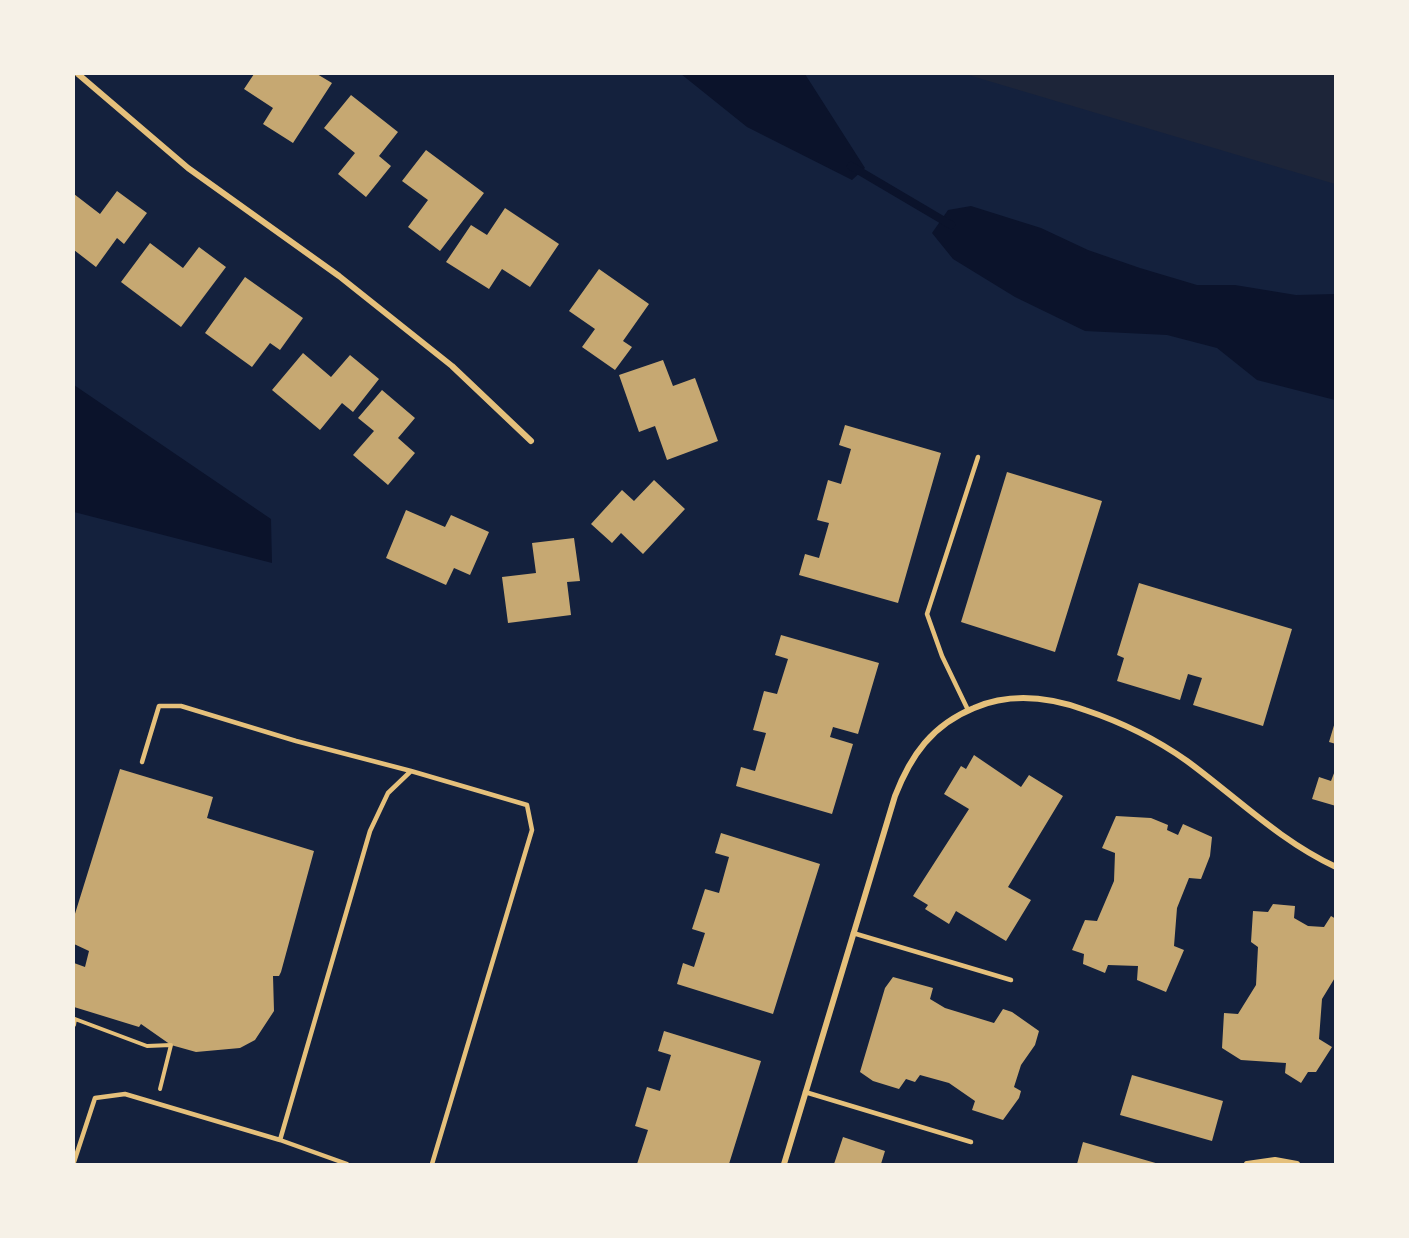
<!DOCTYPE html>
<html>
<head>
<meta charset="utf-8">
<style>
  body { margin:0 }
  #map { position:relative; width:1409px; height:1238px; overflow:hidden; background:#14213d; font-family:Inter,sans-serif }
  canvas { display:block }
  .frame { position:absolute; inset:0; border:75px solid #f6f1e7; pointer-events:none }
</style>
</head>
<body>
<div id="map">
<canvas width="1409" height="1238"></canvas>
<div class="frame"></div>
</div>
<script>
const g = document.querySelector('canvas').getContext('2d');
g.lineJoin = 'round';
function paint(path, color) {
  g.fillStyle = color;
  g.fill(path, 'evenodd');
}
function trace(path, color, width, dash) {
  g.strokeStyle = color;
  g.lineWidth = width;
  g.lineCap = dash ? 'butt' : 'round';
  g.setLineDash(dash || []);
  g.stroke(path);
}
paint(new Path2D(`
  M 965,74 L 1335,74 L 1335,184 Z`), '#1d2539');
paint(new Path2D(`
  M 681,74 L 805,74 L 865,168 L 852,180 L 747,127 Z
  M 971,206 L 1041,228 L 1088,250 L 1140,268 L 1197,285 L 1235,285 L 1296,295 L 1335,294 L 1335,400 L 1257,380 L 1217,348 L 1167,335 L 1085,331 L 1015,297 L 953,259 L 932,233 L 948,210 Z
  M 74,385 L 271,519 L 272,563 L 74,512 Z`), '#0b132b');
trace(new Path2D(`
  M 851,166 L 951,225`), '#0b132b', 8);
paint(new Path2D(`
  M 254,74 L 317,74 L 332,83 L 293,143 L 263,124 L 273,108 L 244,89 Z
  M 351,95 L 398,132 L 379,156 L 391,166 L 366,197 L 338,174 L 355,153 L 324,128 Z
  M 426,150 L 484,193 L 440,251 L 408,227 L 428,200 L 402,181 Z
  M 117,191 L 147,213 L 124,244 L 117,238 L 96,267 L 74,250 L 74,194 L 100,214 Z
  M 505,208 L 559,244 L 530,287 L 502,269 L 489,289 L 446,262 L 471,225 L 487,235 Z
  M 150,243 L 183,268 L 199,247 L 226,267 L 181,327 L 121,282 Z
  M 599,269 L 649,304 L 623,341 L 632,347 L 615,370 L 582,347 L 595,329 L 569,311 Z
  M 245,277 L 303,318 L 280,350 L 270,343 L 252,367 L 205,333 Z
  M 303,353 L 331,377 L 350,355 L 379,379 L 353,412 L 342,403 L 320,430 L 272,390 Z
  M 663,360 L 673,386 L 695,378 L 718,441 L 667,460 L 655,426 L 639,432 L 619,375 Z
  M 382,390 L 415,418 L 398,438 L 415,453 L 388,485 L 353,455 L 374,431 L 358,418 Z
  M 845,425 L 941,453 L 898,603 L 799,575 L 805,554 L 819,558 L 829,523 L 817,520 L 828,480 L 841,484 L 851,449 L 839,445 Z
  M 1007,472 L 1102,501 L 1055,652 L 961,622 Z
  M 654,480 L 685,509 L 643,554 L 621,533 L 612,543 L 591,524 L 622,490 L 634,501 Z
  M 406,510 L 445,527 L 451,515 L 489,532 L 470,575 L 454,568 L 446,585 L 386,558 Z
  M 574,538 L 580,581 L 567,582 L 571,615 L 508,623 L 502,577 L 536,573 L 532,543 Z
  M 1139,583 L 1292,629 L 1263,726 L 1193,705 L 1202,678 L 1188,674 L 1180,700 L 1117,681 L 1124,658 L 1117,655 Z
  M 781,635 L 879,663 L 858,734 L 833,727 L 830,737 L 853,744 L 832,814 L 736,786 L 741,767 L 755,771 L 766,733 L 753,730 L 764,691 L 777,694 L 788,659 L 775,655 Z
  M 1335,722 L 1336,722 L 1336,744 L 1329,742 Z
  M 974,755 L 1021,787 L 1029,775 L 1063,796 L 1008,887 L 1031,900 L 1006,941 L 956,911 L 949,924 L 925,909 L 928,905 L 913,896 L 969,809 L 944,794 L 961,766 L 966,769 Z
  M 1336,768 L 1336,806 L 1312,799 L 1319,777 L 1331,781 Z
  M 120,769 L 213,797 L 207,818 L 314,851 L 281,972 L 279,976 L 273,976 L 274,1011 L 255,1040 L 240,1048 L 196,1052 L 171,1045 L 141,1024 L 139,1027 L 74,1007 L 74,963 L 85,967 L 89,951 L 74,944 L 74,917 Z
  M 1116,816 L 1151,818 L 1168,825 L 1167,830 L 1178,835 L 1183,824 L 1212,837 L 1210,856 L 1201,879 L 1189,878 L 1177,908 L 1174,946 L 1184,950 L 1166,992 L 1137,980 L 1138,966 L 1108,965 L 1105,973 L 1083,964 L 1084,954 L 1072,950 L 1085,920 L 1097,921 L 1114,881 L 1115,853 L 1102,848 Z
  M 721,833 L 820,864 L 773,1014 L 677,984 L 683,963 L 694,967 L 705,933 L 692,929 L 705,889 L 719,893 L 729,857 L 715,853 Z
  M 1273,904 L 1295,906 L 1294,918 L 1308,926 L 1324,927 L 1331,916 L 1336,919 L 1336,976 L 1322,999 L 1319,1039 L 1332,1047 L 1316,1072 L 1308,1072 L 1301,1083 L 1285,1073 L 1286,1063 L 1241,1060 L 1222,1048 L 1224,1013 L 1238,1014 L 1256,985 L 1258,947 L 1251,942 L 1253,911 L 1268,912 Z
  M 893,977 L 933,988 L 930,999 L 945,1008 L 994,1023 L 1003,1009 L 1012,1012 L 1039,1031 L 1035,1045 L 1021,1065 L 1014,1087 L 1021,1091 L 1019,1098 L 1003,1120 L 972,1110 L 975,1101 L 949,1083 L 920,1075 L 915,1082 L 906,1079 L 899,1089 L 873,1081 L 860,1072 L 885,988 Z
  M 664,1031 L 761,1061 L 729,1164 L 637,1164 L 648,1130 L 635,1126 L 647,1087 L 660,1091 L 671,1055 L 658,1051 Z
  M 1132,1075 L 1223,1101 L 1212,1141 L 1120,1115 Z
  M 843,1137 L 885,1151 L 881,1164 L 834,1164 Z
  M 1083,1142 L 1159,1164 L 1077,1164 Z`), '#c6a872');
trace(new Path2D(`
  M 74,1025 L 75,1019 L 147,1046 L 171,1045 L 160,1089`), '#e5c07b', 4);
trace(new Path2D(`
  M 968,710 L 942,656 L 927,614 L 978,457
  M 142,762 L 159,706 L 181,706 L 296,741 L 411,771
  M 853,933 L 1011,980
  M 805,1092 L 971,1142
  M 280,1140 L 347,1164
  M 74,1162 L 95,1098 L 125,1094 L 280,1140 L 370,831 L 388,793 L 411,771 L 527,805 L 532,830 L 432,1164`), '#e5c07b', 4.5);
trace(new Path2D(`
  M 78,74 L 188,168 L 339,276 L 452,366 L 531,441
  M 784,1164 L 895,796 C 911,755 932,725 974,708 C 1011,692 1049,697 1085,710 C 1121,722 1156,739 1187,761 C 1236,797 1280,841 1336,867
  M 1247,1164 L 1275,1160 L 1297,1164`), '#e5c07b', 6);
</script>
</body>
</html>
